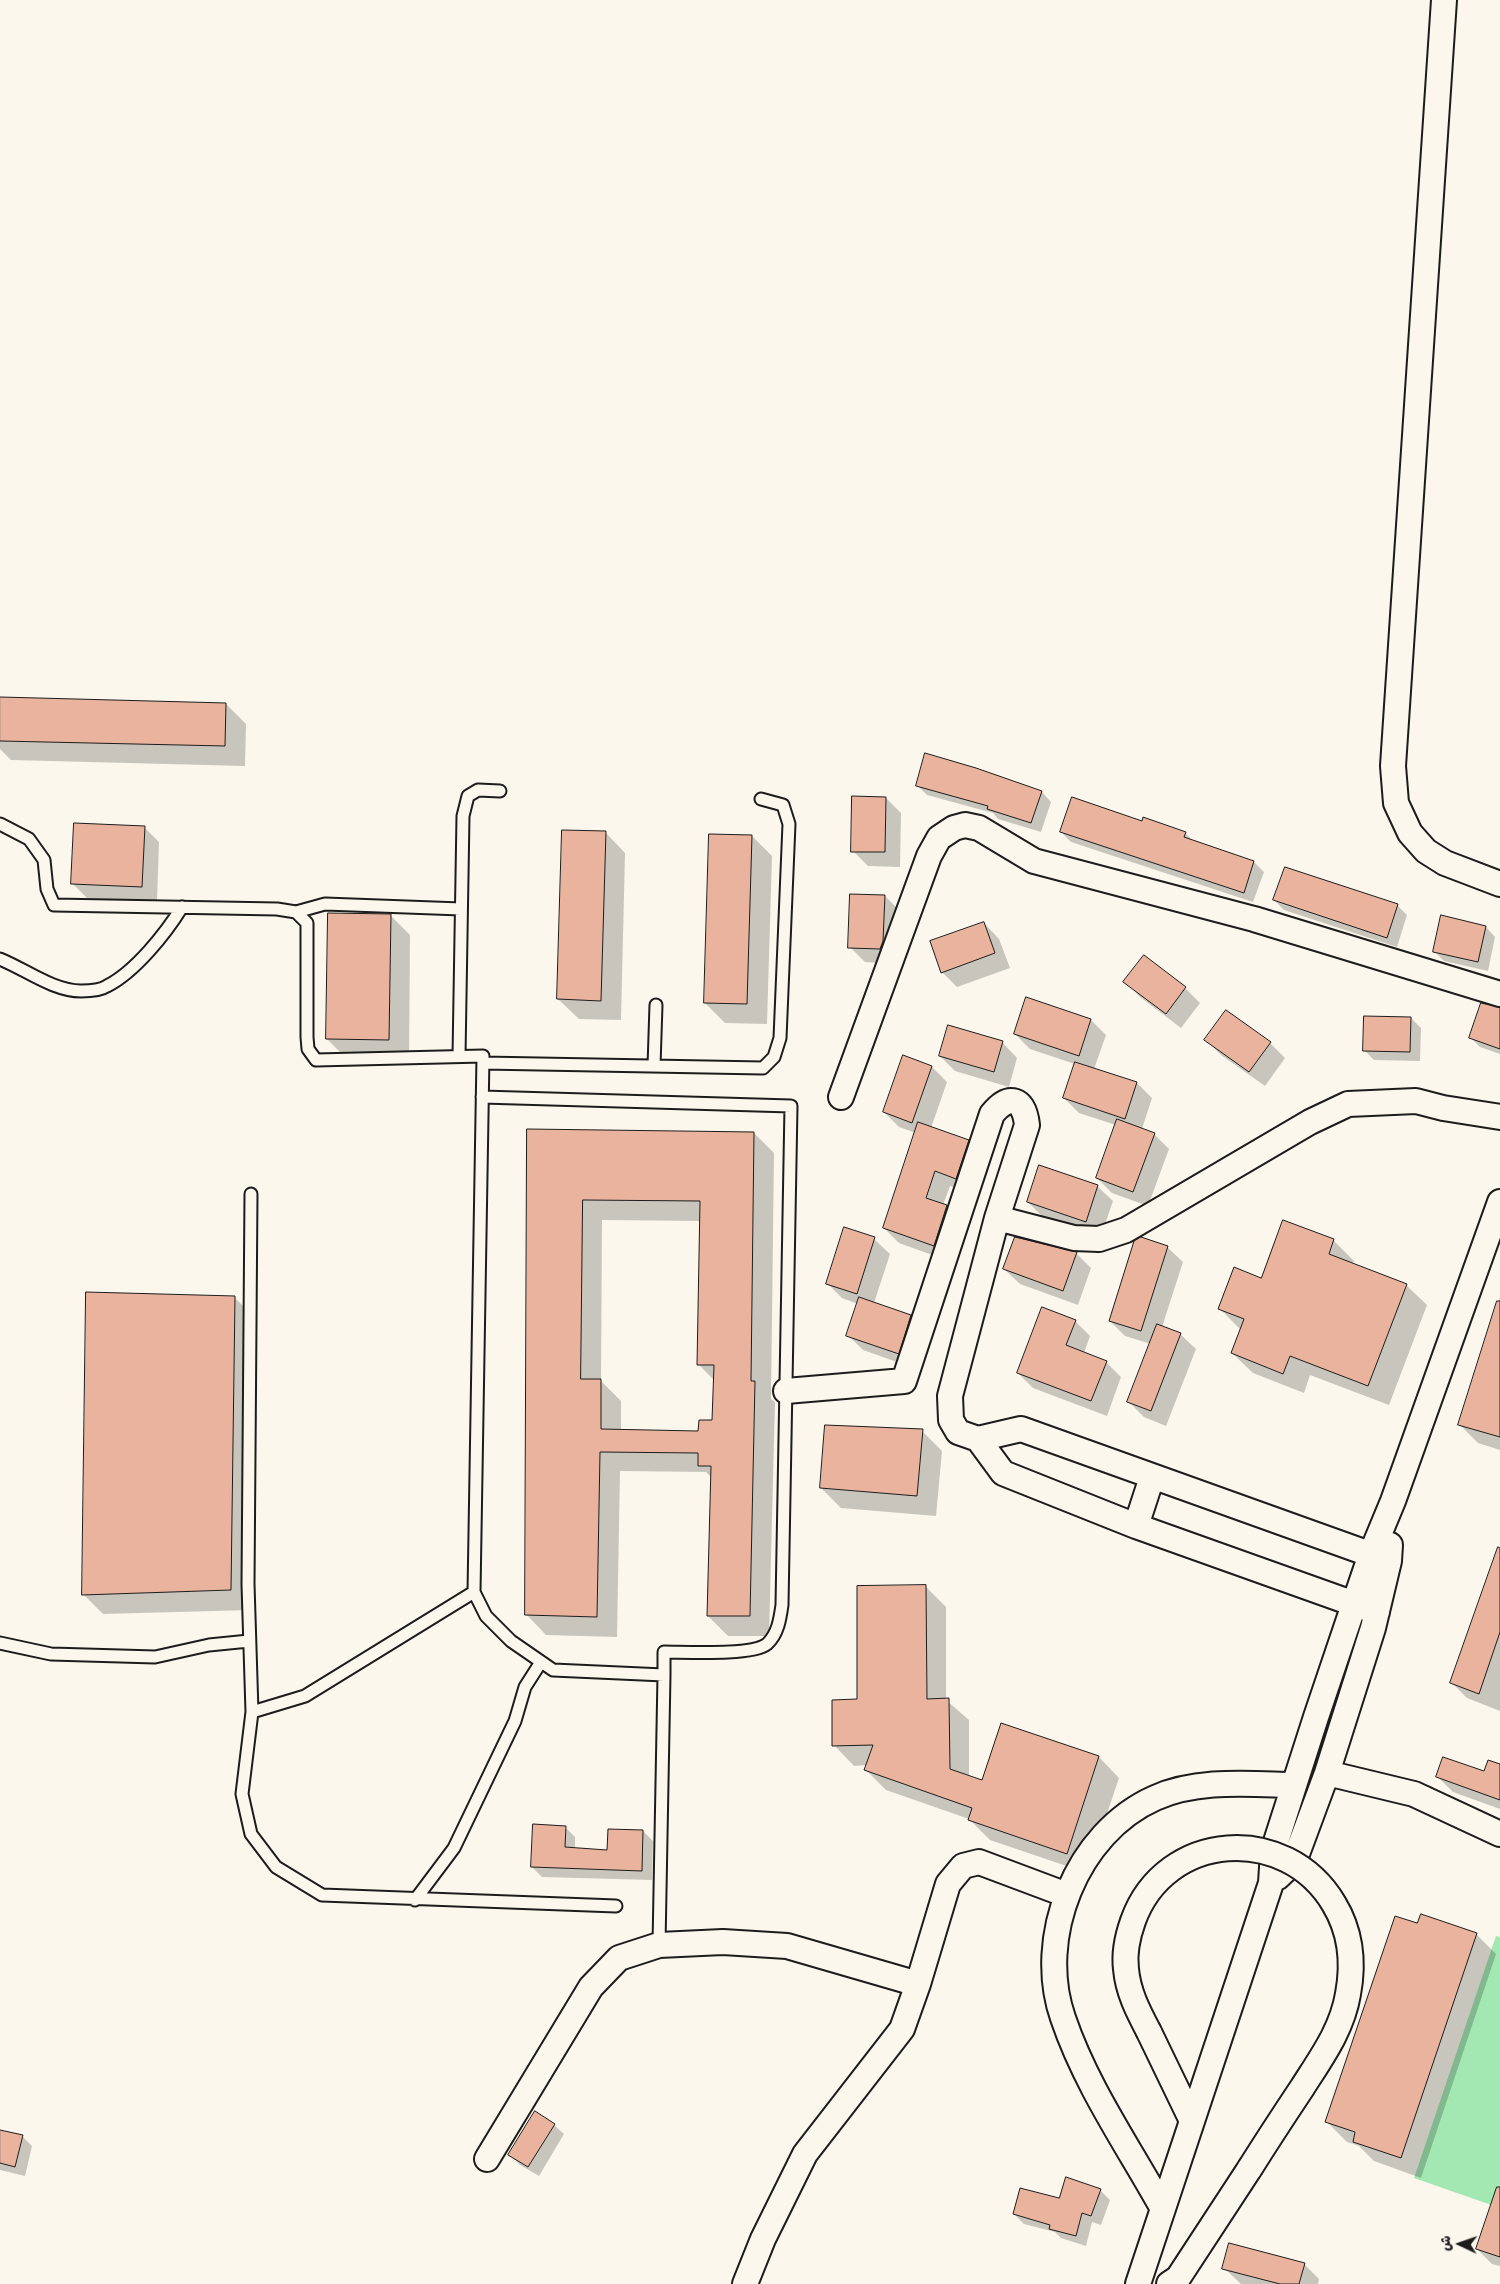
<!DOCTYPE html>
<html>
<head>
<meta charset="utf-8">
<style>
  body { margin:0 }
  #map { position:relative; width:1500px; height:2284px; overflow:hidden; background:#fbf7ec; font-family:"Patrick Hand","Playpen Sans Arabic",sans-serif }
  canvas { display:block }
  .north { position:absolute; left:1435px; top:2219px; width:50px; height:50px; -webkit-text-stroke:4px #fbf7ec; paint-order:stroke; rotate:273deg; font-size:14px; font-weight:700; line-height:20px; text-align:center; color:#1c1c1c }
  .north::after { content:''; display:block; margin:auto; width:18px; height:22px; background:#1c1c1c; clip-path:polygon(50% 0,100% 100%,50% 72%,0 100%) }
</style>
</head>
<body>
<div id="map">
<canvas width="1500" height="2284"></canvas>
<div class="north">ش</div>
</div>
<script>
const g = document.querySelector('canvas').getContext('2d');
g.lineJoin = 'round';
function paint(path, color) {
  g.fillStyle = color;
  g.fill(path, 'evenodd');
}
function trace(path, color, width, dash) {
  g.strokeStyle = color;
  g.lineWidth = width;
  g.lineCap = dash ? 'butt' : 'round';
  g.setLineDash(dash || []);
  g.stroke(path);
}
paint(new Path2D(`
  M 1496,1936 L 1500,1937 L 1500,2208 L 1414,2178 Z`), '#a3e7b2');
paint(new Path2D(`
  M 0,698 L 226,704 L 246,724 L 245,766 L 11,760 L 0,749 Z
  M 917,785 L 1042,792 L 1051,802 L 1041,832 L 998,819 L 993,813 L 927,795 Z
  M 886,798 L 901,813 L 900,867 L 868,866 L 853,851 Z
  M 1143,823 L 1185,833 L 1193,841 L 1254,862 L 1264,872 L 1253,902 L 1071,842 L 1061,832 Z
  M 144,827 L 159,842 L 157,901 L 88,899 L 72,883 Z
  M 605,832 L 625,853 L 621,1020 L 579,1019 L 558,999 Z
  M 752,836 L 772,856 L 767,1024 L 725,1023 L 705,1003 Z
  M 885,896 L 900,911 L 895,964 L 865,962 L 850,947 Z
  M 1274,900 L 1397,905 L 1407,915 L 1397,947 L 1284,910 Z
  M 390,915 L 410,935 L 409,1060 L 347,1059 L 327,1039 Z
  M 984,923 L 999,939 L 1010,968 L 957,987 L 942,972 Z
  M 1486,927 L 1495,937 L 1488,971 L 1444,961 L 1434,951 Z
  M 1125,981 L 1185,988 L 1200,1003 L 1181,1028 L 1140,997 Z
  M 1500,1008 L 1500,1054 L 1480,1047 L 1470,1037 Z
  M 1411,1018 L 1421,1028 L 1420,1061 L 1374,1060 L 1364,1050 Z
  M 1091,1020 L 1106,1035 L 1094,1069 L 1137,1083 L 1152,1098 L 1142,1129 L 1154,1134 L 1169,1149 L 1148,1206 L 1112,1193 L 1097,1178 L 1116,1125 L 1079,1113 L 1064,1098 L 1075,1064 L 1030,1049 L 1015,1034 Z
  M 1206,1040 L 1270,1043 L 1285,1058 L 1265,1086 L 1221,1055 Z
  M 1002,1042 L 1017,1058 L 1009,1087 L 955,1071 L 940,1056 Z
  M 903,1057 L 932,1067 L 947,1082 L 931,1128 L 968,1141 L 983,1157 L 971,1193 L 950,1186 L 943,1205 L 962,1222 L 949,1261 L 899,1243 L 884,1228 L 916,1133 L 899,1127 L 884,1112 Z
  M 529,1130 L 754,1133 L 774,1153 L 771,1399 L 775,1402 L 769,1636 L 728,1636 L 708,1616 L 712,1478 L 706,1472 L 620,1471 L 617,1637 L 546,1635 L 526,1614 ZM 602,1220 L 701,1221 L 698,1364 L 715,1381 L 713,1421 L 700,1433 L 621,1431 L 621,1401 L 601,1381 Z
  M 1097,1186 L 1113,1201 L 1101,1236 L 1043,1217 L 1028,1202 Z
  M 874,1239 L 890,1254 L 874,1303 L 911,1316 L 926,1331 L 914,1368 L 863,1350 L 848,1335 L 858,1304 L 842,1298 L 827,1283 Z
  M 1333,1240 L 1354,1261 L 1352,1264 L 1406,1285 L 1427,1305 L 1389,1405 L 1310,1375 L 1304,1393 L 1253,1373 L 1232,1353 L 1241,1330 L 1220,1309 L 1262,1279 Z
  M 1167,1247 L 1183,1262 L 1162,1327 L 1180,1334 L 1196,1349 L 1166,1426 L 1144,1417 L 1129,1402 L 1151,1344 L 1125,1336 L 1110,1321 Z
  M 1076,1253 L 1091,1268 L 1078,1305 L 1020,1284 L 1004,1269 Z
  M 234,1297 L 255,1318 L 251,1610 L 103,1614 L 83,1594 Z
  M 1500,1297 L 1500,1450 L 1478,1443 L 1459,1424 Z
  M 1075,1321 L 1090,1336 L 1084,1353 L 1106,1362 L 1121,1377 L 1107,1416 L 1033,1388 L 1018,1373 Z
  M 922,1431 L 942,1451 L 936,1516 L 841,1508 L 821,1488 Z
  M 1500,1571 L 1500,1711 L 1467,1698 L 1452,1683 Z
  M 926,1587 L 946,1607 L 946,1700 L 969,1720 L 969,1777 L 982,1782 L 1001,1725 L 1099,1757 L 1119,1778 L 1087,1873 L 990,1840 L 969,1819 L 886,1790 L 866,1770 L 867,1765 L 854,1766 L 834,1745 Z
  M 1438,1777 L 1500,1777 L 1500,1809 L 1453,1792 Z
  M 565,1827 L 575,1837 L 575,1849 L 608,1851 L 643,1831 L 653,1841 L 652,1880 L 542,1877 L 532,1867 Z
  M 1418,1925 L 1476,1934 L 1496,1954 L 1421,2178 L 1374,2161 L 1359,2146 L 1347,2142 L 1327,2122 Z
  M 554,2125 L 564,2134 L 539,2176 L 520,2165 L 510,2155 Z
  M 0,2131 L 22,2136 L 32,2146 L 25,2176 L 0,2170 Z
  M 1100,2190 L 1110,2200 L 1101,2225 L 1092,2222 L 1086,2246 L 1061,2238 L 1055,2232 L 1024,2224 L 1014,2214 Z
  M 1500,2218 L 1500,2266 L 1492,2264 L 1477,2249 Z
  M 1304,2264 L 1319,2279 L 1318,2284 L 1241,2284 L 1224,2268 Z`), '#0003');
const building = new Path2D(`
  M 0,697 L 226,703 L 225,746 L 0,741 Z
  M 925,753 L 976,768 L 1042,791 L 1031,823 L 987,809 L 988,806 L 916,786 Z
  M 852,796 L 886,797 L 885,852 L 851,852 Z
  M 1072,797 L 1142,821 L 1143,817 L 1186,832 L 1184,837 L 1254,861 L 1244,893 L 1060,832 Z
  M 74,823 L 145,826 L 142,887 L 71,884 Z
  M 562,830 L 606,831 L 601,1001 L 557,999 Z
  M 709,834 L 752,835 L 747,1004 L 704,1003 Z
  M 1285,867 L 1398,904 L 1387,938 L 1273,900 Z
  M 850,894 L 885,895 L 883,941 L 880,949 L 848,948 Z
  M 328,913 L 391,914 L 389,1040 L 326,1039 Z
  M 1441,915 L 1486,926 L 1478,962 L 1433,952 Z
  M 984,922 L 995,953 L 941,973 L 930,941 Z
  M 1144,955 L 1186,987 L 1166,1014 L 1123,982 Z
  M 1026,997 L 1091,1019 L 1079,1056 L 1014,1034 Z
  M 1481,1003 L 1500,1007 L 1500,1049 L 1469,1038 Z
  M 1226,1010 L 1271,1042 L 1249,1072 L 1204,1040 Z
  M 1364,1016 L 1411,1017 L 1410,1052 L 1363,1051 Z
  M 948,1025 L 1003,1041 L 994,1072 L 939,1056 Z
  M 903,1055 L 932,1066 L 912,1123 L 883,1112 Z
  M 1075,1062 L 1137,1082 L 1125,1119 L 1063,1098 Z
  M 1117,1119 L 1155,1133 L 1133,1192 L 1096,1178 Z
  M 918,1122 L 969,1140 L 956,1179 L 935,1171 L 926,1198 L 947,1205 L 934,1246 L 883,1228 Z
  M 527,1129 L 754,1132 L 751,1381 L 755,1381 L 750,1616 L 707,1616 L 711,1466 L 698,1466 L 698,1453 L 600,1452 L 597,1617 L 525,1615 ZM 583,1200 L 700,1201 L 697,1365 L 714,1365 L 712,1420 L 699,1420 L 698,1431 L 601,1429 L 601,1379 L 581,1379 Z
  M 1039,1165 L 1098,1185 L 1086,1222 L 1027,1202 Z
  M 1283,1220 L 1334,1239 L 1329,1254 L 1407,1284 L 1368,1386 L 1290,1356 L 1283,1374 L 1231,1353 L 1244,1319 L 1218,1309 L 1234,1267 L 1261,1278 Z
  M 844,1227 L 875,1237 L 857,1294 L 826,1284 Z
  M 1015,1237 L 1077,1252 L 1063,1291 L 1003,1269 Z
  M 1141,1237 L 1168,1246 L 1141,1331 L 1109,1321 L 1134,1241 Z
  M 86,1292 L 235,1296 L 231,1590 L 82,1595 Z
  M 859,1297 L 911,1315 L 899,1354 L 846,1336 Z
  M 1497,1301 L 1500,1301 L 1500,1437 L 1458,1425 Z
  M 1042,1307 L 1076,1320 L 1066,1345 L 1107,1361 L 1091,1401 L 1017,1373 Z
  M 1157,1324 L 1181,1333 L 1151,1411 L 1127,1402 Z
  M 825,1425 L 923,1429 L 917,1496 L 820,1488 Z
  M 1498,1547 L 1500,1548 L 1500,1632 L 1479,1694 L 1450,1683 Z
  M 926,1585 L 927,1699 L 949,1698 L 950,1769 L 982,1780 L 1001,1723 L 1099,1756 L 1067,1854 L 968,1820 L 972,1808 L 864,1770 L 873,1745 L 832,1746 L 832,1700 L 857,1699 L 857,1586 Z
  M 1443,1757 L 1484,1771 L 1488,1760 L 1500,1764 L 1500,1800 L 1436,1777 Z
  M 533,1824 L 566,1826 L 565,1847 L 607,1850 L 608,1829 L 643,1830 L 642,1871 L 531,1867 Z
  M 1421,1914 L 1477,1933 L 1401,2158 L 1353,2142 L 1355,2132 L 1325,2122 L 1395,1916 L 1417,1923 Z
  M 535,2111 L 555,2124 L 528,2167 L 508,2155 Z
  M 0,2130 L 23,2135 L 15,2167 L 0,2163 Z
  M 1066,2177 L 1101,2189 L 1091,2216 L 1082,2213 L 1076,2236 L 1049,2229 L 1050,2225 L 1013,2214 L 1020,2188 L 1059,2198 Z
  M 1497,2187 L 1500,2187 L 1500,2257 L 1476,2249 Z
  M 1229,2243 L 1305,2263 L 1299,2284 L 1280,2284 L 1222,2269 Z`);
paint(building, '#e9b39e');
trace(building, '#1c1c1c', 1);
const service = new Path2D(`
  M 0,824 L 29,839 L 44,860 L 47,889 L 54,905 L 277,909 L 296,912 L 307,923 L 307,1037 L 308,1049 L 316,1060 L 483,1056 L 474,1592 L 486,1616 L 511,1641 L 553,1670 L 664,1675 L 659,1945
  M 296,912 L 325,904 L 461,909
  M 0,959 C 25,969 53,991 81,991 C 88,991 101,990 107,986 C 135,972 166,933 182,907
  M 459,1056 L 463,816 L 468,796 L 478,790 L 500,791
  M 483,1063 L 763,1068 L 774,1057 L 780,1038 L 789,824 L 783,805 L 761,799
  M 654,1066 L 656,1005
  M 482,1097 L 791,1106 L 782,1605 C 780,1619 778,1634 767,1644 C 752,1656 685,1652 664,1652 L 664,1675
  M 251,1194 L 248,1584 L 252,1712
  M 474,1592 L 305,1696 L 252,1712 L 242,1794 L 251,1834 L 276,1867 L 322,1895 L 616,1906
  M 0,1643 L 51,1654 L 155,1657 L 209,1645 L 249,1641
  M 415,1900 L 454,1848 L 515,1721 L 525,1687 L 541,1662`);
const minor = new Path2D(`
  M 1444,0 L 1393,766 L 1396,803 L 1410,833 L 1426,851 L 1445,863 L 1500,884
  M 841,1097 L 929,856 L 939,838 L 954,828 L 965,825 L 979,828 L 1034,861 L 1254,919 L 1500,994
  M 786,1391 L 904,1381 L 992,1114 C 1009,1093 1024,1098 1027,1125 L 997,1218
  M 978,1439 L 1003,1473 L 1136,1526 L 1377,1612
  M 1136,1526 L 1152,1477
  M 1389,1561 L 1021,1429 L 978,1439 L 958,1432 L 951,1420 L 950,1396 L 997,1218 L 1074,1238 L 1099,1239 L 1126,1230 L 1310,1122 L 1348,1104 L 1416,1101 L 1443,1108 L 1500,1117
  M 1327,1773 L 1414,1794 L 1500,1834
  M 1278,1877 L 1294,1862 L 1327,1773 L 1373,1628 L 1389,1561 L 1390,1545
  M 1149,2032 L 1192,2121
  M 487,2159 L 591,1987 L 619,1958 L 659,1945 L 723,1942 L 787,1946 L 918,1984
  M 1163,2209 C 1128,2146 1086,2086 1063,2018 C 1035,1938 1076,1833 1155,1798 C 1197,1779 1248,1784 1293,1785
  M 745,2284 L 763,2239 L 805,2154 L 902,2029 L 918,1984 L 948,1884 L 963,1866 L 979,1862 L 1067,1895
  M 1138,2284 L 1271,1883 L 1273,1851 L 1316,1717 L 1371,1554 L 1393,1501 L 1500,1202
  M 1169,2284 L 1178,2278 L 1250,2168`);
trace(service, '#1c1c1c', 15);
trace(minor, '#1c1c1c', 28);
trace(service, '#fbf7ec', 11);
trace(minor, '#fbf7ec', 24);
const minorBridge = new Path2D(`
  M 1149,2032 C 1138,2011 1128,1992 1126,1969 C 1124,1953 1128,1935 1133,1921 C 1165,1831 1286,1823 1334,1904 C 1351,1932 1354,1962 1348,1994 C 1342,2030 1321,2058 1302,2088 C 1284,2115 1267,2141 1250,2168`);
trace(minorBridge, '#1c1c1c', 28, []);
trace(minorBridge, '#fbf7ec', 24);
</script>
</body>
</html>
